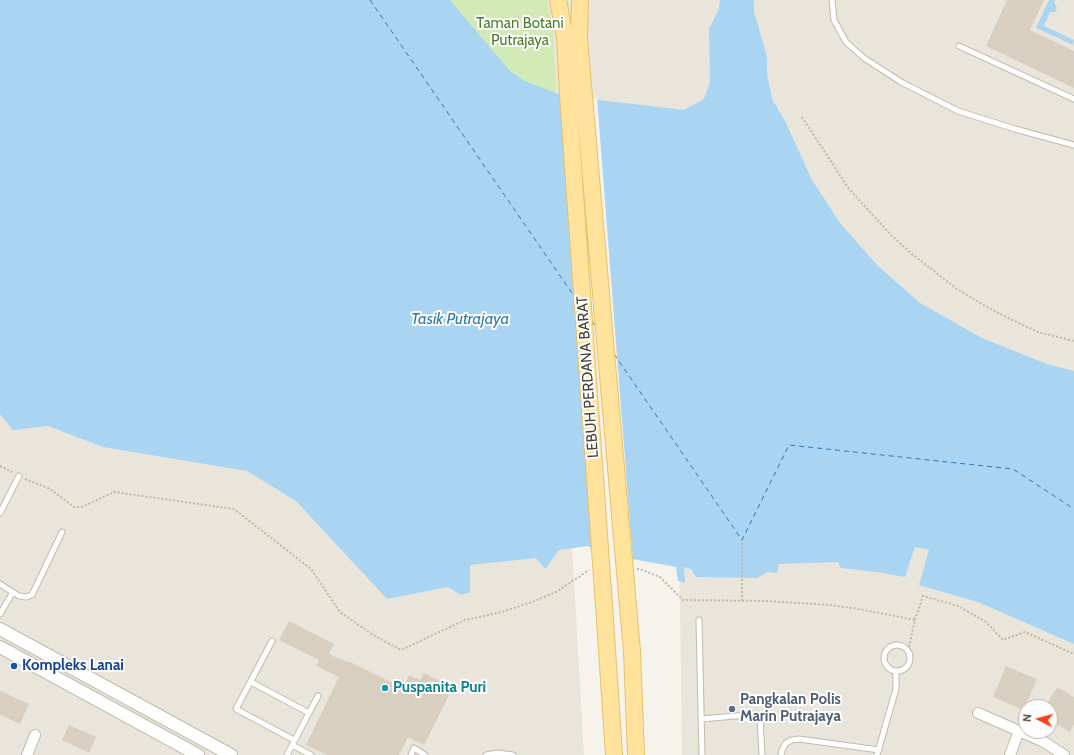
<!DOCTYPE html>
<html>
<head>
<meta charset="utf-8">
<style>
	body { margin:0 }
	#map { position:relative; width:1074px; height:755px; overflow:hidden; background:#f6f3ec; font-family:Cabin,sans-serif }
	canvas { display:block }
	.north { position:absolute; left:1018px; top:699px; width:40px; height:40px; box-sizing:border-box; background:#fff; border:1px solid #b7b4b0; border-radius:50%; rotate:276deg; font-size:11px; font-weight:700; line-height:16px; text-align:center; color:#4b4439 }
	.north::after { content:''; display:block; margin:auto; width:14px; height:18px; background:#fc3f1d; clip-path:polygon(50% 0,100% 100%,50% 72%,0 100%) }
</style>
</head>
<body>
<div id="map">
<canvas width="1074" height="755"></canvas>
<div class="north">N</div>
</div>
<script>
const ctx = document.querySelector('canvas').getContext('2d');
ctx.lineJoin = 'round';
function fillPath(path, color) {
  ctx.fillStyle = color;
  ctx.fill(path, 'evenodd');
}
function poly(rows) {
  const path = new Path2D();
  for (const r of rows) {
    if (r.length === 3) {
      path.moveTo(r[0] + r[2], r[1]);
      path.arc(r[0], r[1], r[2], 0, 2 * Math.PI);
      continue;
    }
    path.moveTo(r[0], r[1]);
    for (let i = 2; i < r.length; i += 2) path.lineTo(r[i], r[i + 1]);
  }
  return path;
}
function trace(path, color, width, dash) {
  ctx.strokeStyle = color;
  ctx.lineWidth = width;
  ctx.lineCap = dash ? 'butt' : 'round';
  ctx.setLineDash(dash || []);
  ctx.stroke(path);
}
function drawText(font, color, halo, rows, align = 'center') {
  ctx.font = font + ' Cabin,sans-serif';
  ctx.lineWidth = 4;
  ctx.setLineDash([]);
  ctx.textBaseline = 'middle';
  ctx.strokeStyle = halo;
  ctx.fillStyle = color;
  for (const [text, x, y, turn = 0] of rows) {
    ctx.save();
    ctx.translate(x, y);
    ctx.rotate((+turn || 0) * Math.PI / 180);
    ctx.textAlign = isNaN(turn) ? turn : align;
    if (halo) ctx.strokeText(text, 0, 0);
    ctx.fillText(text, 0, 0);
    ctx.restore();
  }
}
fillPath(poly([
	[294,0,1074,0,1074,453],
	[0,279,570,511,584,755,0,755],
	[937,513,1074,570,1074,755,682,755,679,536],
	[1026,707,1050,707,1050,731,1026,731]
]), '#eae5da');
fillPath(poly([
	[450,0,547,0,553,30,556,93,525,81,510,71]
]), '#d2eab5');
fillPath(poly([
	[0,0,450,0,510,71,525,81,574,100,599,100,684,110,704,99,710,83,709,29,719,9,720,0,754,0,754,11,767,57,767,74,772,99,785,121,812,180,840,223,877,265,920,303,982,338,1047,364,1074,371,1074,644,978,602,919,585,929,550,915,547,905,577,877,572,841,568,838,562,779,564,777,573,768,572,757,578,696,577,691,569,684,567,685,582,678,581,676,567,632,559,612,560,588,546,559,550,545,569,536,558,470,565,470,592,461,595,448,587,387,599,296,501,247,471,103,447,48,426,13,430,0,414],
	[1049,0,1056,0,1054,2,1057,8,1055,12,1050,12,1044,26,1074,40,1073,45,1036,28]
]), '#a9d4f2');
fillPath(poly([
	[574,98,597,98,633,562,611,562,595,553]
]), '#f6f3ec');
trace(poly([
	[370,0,574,296],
	[592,321,596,327],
	[614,354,742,540,789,445,1013,469,1074,509]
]), '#2e7ab2', 1, [5, 4]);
fillPath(poly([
	[1007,0,1044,0,1030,30,1074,51,1074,88,986,46],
	[289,621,334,644,329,654,347,662,348,661,403,688,409,675,420,680,424,673,440,681,436,688,449,695,424,745,408,737,399,755,327,755,306,745,339,677,316,666,319,660,279,640],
	[1006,666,1037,679,1024,710,993,697],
	[1057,687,1074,697,1074,724,1070,732,1050,721,1050,707,1045,707],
	[0,691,29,704,20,724,0,715],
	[69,725,96,737,89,753,62,740]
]), '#d8cfc1');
const service = poly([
	[832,0,834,20,846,42,864,58,901,82,958,111,1015,129,1074,145],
	[959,46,1074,99],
	[0,513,19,476],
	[0,584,19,596,26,597,32,595,62,532],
	[0,614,13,592],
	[699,620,702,755],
	[272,641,236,709,294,740],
	[897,658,13],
	[251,682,309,713,287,755],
	[309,713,318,696],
	[701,719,758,714,760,717,762,755],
	[292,745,311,755],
	[411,755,414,748,425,755],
	[486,755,497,753,513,755],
	[781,755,782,750,786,743,792,740,799,739,879,750],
	[877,755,896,689,896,671]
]);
const minor = poly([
	[978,713,1044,742,1064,755],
	[27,755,35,735],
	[1010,755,1019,731]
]);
const tertiary = poly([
	[0,629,231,755],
	[0,647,198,755]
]);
const primary = poly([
	[558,0,565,37],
	[579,39,580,0],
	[629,618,632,651,636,755],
	[605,620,614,755]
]);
trace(service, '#c2bbae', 7);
trace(minor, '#c2bbae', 12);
trace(tertiary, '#c2bbae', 14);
trace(primary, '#e6c16a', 18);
trace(poly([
	[802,117,849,189,890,234,912,254,957,289,980,303,1002,315,1038,332,1074,341],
	[0,466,12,472],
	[25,479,50,489,74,507,82,507,114,492,234,509,311,569,340,612,373,635,401,650,465,620,502,612,532,602,556,592,589,570],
	[637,569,640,569,660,577,683,600,767,601,831,605,859,609,915,620],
	[742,601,742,540],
	[908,651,915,620,923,596,958,606,986,622,1003,640,1025,632,1074,654]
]), '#c4b79f', 2, [2, 2]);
trace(service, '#fff', 5);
trace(minor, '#fff', 10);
trace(tertiary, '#fff', 12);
trace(primary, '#ffe39c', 16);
const primaryBridge = poly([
	[565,37,568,94,605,620],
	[579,39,629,618]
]);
trace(primaryBridge, '#e6c16a', 18, []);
trace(primaryBridge, '#ffe39c', 16);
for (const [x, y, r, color] of [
	[14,666,4,"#1a4fb4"],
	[385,688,4,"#0f9aa8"],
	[732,709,4,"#5c6f8a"]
]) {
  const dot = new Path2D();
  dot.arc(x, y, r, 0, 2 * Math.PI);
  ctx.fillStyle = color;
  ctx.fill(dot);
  trace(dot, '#fff', 1.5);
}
drawText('15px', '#4a7f2a', '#fff', [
	["Taman Botani",520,24],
	["Putrajaya",520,41]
]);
drawText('15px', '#4b4439', '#fff', [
	["LEBUH PERDANA BARAT",588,377,-94]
]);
drawText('bold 15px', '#164399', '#fff', [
	["Kompleks Lanai",22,666]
], 'left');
drawText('bold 15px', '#0d838f', '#fff', [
	["Puspanita Puri",393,688]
], 'left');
drawText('bold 15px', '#4e5e75', '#fff', [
	["Pangkalan Polis",740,700],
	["Marin Putrajaya",740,717]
], 'left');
drawText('italic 16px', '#2e7ab2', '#fff', [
	["Tasik Putrajaya",460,319]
]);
</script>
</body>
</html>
